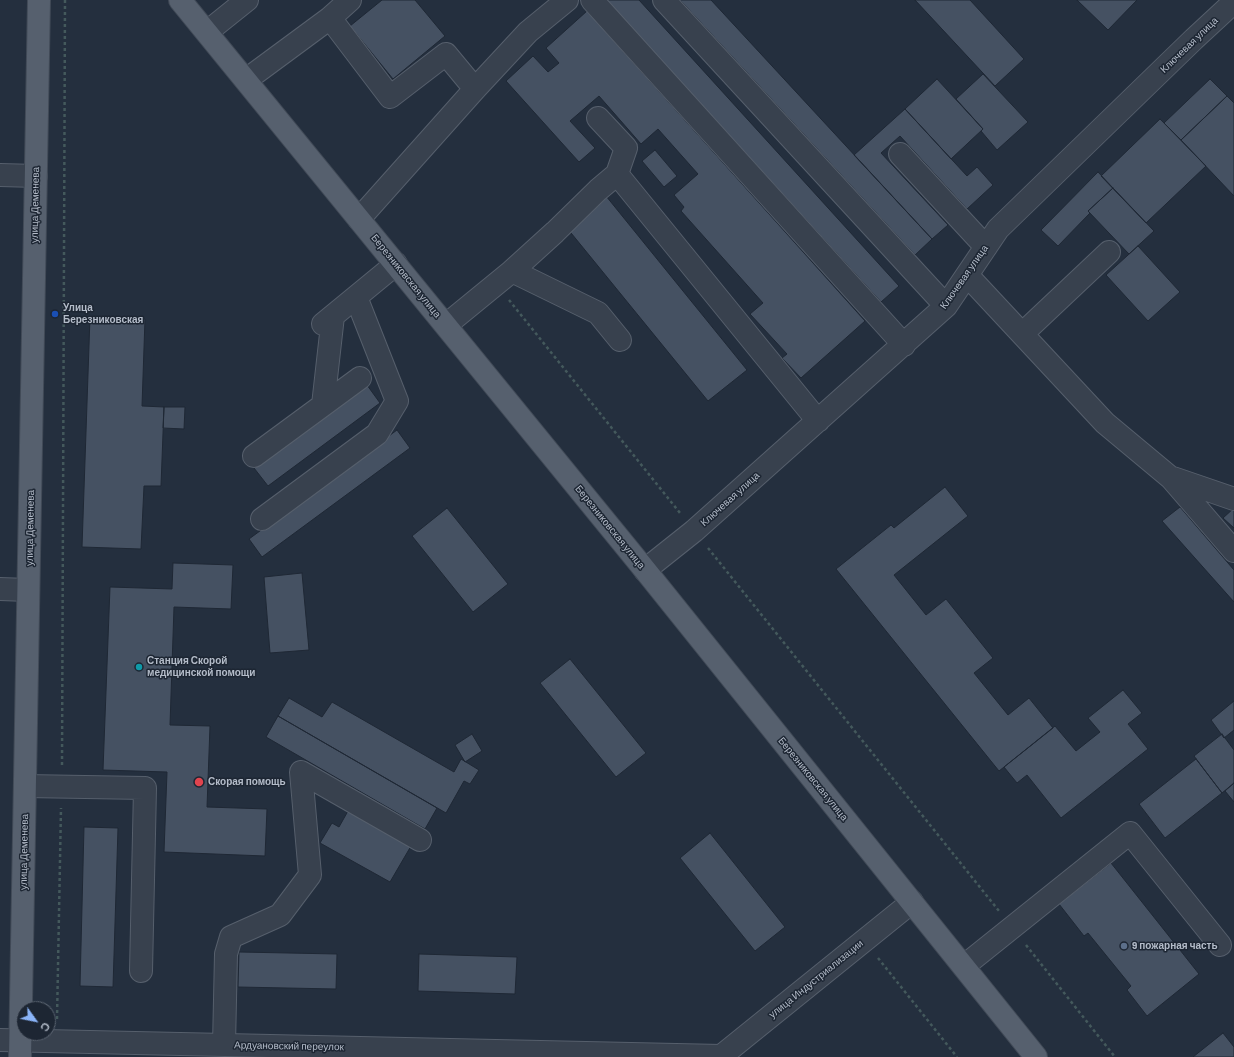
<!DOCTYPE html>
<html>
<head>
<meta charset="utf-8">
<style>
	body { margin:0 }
	#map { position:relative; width:1234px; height:1057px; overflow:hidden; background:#242f3e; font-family:Barlow,sans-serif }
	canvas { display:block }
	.north { position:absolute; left:16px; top:1001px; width:40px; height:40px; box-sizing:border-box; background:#1d2633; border:1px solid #59626f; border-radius:50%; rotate:123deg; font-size:11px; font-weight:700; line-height:16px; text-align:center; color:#b4bcc9 }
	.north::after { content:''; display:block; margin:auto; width:14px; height:18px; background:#8ab4f8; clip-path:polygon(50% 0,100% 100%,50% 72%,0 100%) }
</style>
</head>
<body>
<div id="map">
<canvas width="1234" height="1057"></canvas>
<div class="north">С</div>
</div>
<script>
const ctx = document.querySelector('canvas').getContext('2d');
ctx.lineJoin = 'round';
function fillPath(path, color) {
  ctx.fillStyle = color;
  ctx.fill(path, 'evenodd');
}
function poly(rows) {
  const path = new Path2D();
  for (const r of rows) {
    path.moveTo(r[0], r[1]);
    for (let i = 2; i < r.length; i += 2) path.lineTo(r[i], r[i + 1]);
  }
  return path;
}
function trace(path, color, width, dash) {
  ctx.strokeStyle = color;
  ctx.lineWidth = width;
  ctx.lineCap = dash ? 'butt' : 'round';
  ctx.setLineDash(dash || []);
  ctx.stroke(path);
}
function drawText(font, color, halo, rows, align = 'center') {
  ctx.font = font + ' Barlow,sans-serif';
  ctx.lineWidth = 3;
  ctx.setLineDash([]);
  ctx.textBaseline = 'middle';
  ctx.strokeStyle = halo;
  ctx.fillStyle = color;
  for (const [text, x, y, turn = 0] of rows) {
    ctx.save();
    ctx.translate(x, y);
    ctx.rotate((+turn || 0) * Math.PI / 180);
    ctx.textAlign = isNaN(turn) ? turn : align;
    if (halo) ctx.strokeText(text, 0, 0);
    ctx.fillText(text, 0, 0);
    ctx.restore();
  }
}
const building = poly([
	[382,0,415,0,445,36,393,79,350,26,382,0],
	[606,0,639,0,899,286,881,302,606,0],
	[680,0,711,0,932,239,915,255,680,0],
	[915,0,970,0,1024,59,995,86,915,0],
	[1077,0,1137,0,1108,30,1077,0],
	[587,11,865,321,801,378,782,358,787,354,750,314,763,303,681,211,684,207,674,195,698,174,658,129,641,144,599,96,570,121,595,148,579,162,506,81,533,56,548,72,559,63,546,48,587,11],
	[983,74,1028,122,997,150,981,131,983,129,956,99,983,74],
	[937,79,983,129,951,159,905,109,937,79],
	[1210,79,1227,96,1181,140,1164,123,1210,79],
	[1227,96,1234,103,1234,196,1181,140,1227,96],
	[905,109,967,176,977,167,993,185,967,209,900,136,881,153,948,225,932,239,854,155,905,109],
	[1160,119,1206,166,1146,223,1101,176,1160,119],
	[655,150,677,176,664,187,642,161,655,150],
	[1098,172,1113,188,1088,211,1090,213,1058,246,1041,230,1098,172],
	[1113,188,1154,231,1129,254,1088,211,1113,188],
	[606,196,747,370,708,401,567,228,606,196],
	[1138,246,1180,292,1148,321,1106,275,1138,246],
	[90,317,145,319,142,406,164,407,161,486,144,486,141,549,82,547,90,317],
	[367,385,380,403,268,486,254,468,367,385],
	[164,407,185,407,184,429,163,428,164,407],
	[397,430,410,448,262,557,249,539,397,430],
	[945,487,968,516,894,575,926,615,946,599,993,658,974,673,1008,715,1029,698,1053,728,999,771,836,569,891,525,894,528,945,487],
	[1180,507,1234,570,1234,602,1162,521,1180,507],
	[447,508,508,584,473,612,412,536,447,508],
	[1234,508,1234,528,1223,518,1234,508],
	[173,563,233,565,231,609,174,607,170,725,210,726,207,807,267,809,265,856,164,852,167,772,103,770,110,587,172,589,173,563],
	[302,573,309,650,270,653,264,577,302,573],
	[570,659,646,753,616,777,540,683,570,659],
	[1123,690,1142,713,1128,724,1148,749,1061,818,1027,775,1017,783,1004,767,1055,726,1076,751,1100,732,1088,718,1123,690],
	[289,698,322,717,332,702,454,772,461,759,479,770,470,784,464,781,446,813,278,716,289,698],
	[1234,701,1234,730,1224,738,1211,720,1234,701],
	[278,716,437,808,425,829,266,737,278,716],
	[472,734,482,751,465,762,455,745,472,734],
	[1222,734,1234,750,1234,783,1222,793,1194,756,1222,734],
	[1196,759,1222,793,1165,838,1139,804,1196,759],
	[1234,783,1234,802,1225,791,1234,783],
	[348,811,411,846,390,882,320,843,332,823,339,827,348,811],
	[84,827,118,828,113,987,80,986,84,827],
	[710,833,785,927,755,951,680,858,710,833],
	[1111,863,1199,974,1147,1016,1127,990,1131,986,1088,933,1084,936,1059,904,1111,863],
	[239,952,337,954,336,989,238,987,239,952],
	[419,954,517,957,515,994,418,991,419,954],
	[1223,1033,1234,1047,1234,1057,1193,1057,1223,1033]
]);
fillPath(building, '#455162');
trace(building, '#1f2835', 1);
const minor = poly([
	[592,0,904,345],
	[664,0,946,306],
	[330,18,390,97,446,54,475,89],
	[207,32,247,0],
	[246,80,330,18,350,0],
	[900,154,986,247],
	[617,174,818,421],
	[0,175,36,176],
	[359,219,475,89,528,32,567,0],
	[512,271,555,232,598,190,617,174,626,148,598,118],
	[967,275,1105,423,1171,478,1234,551],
	[323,324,396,264],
	[446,325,512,271,598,313,620,340],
	[1022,334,1109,252],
	[323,405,333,316],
	[254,456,360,378],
	[1173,478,1234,499],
	[262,519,377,434,397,401,356,297],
	[645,570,694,531,946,306,998,229,1194,39,1234,2],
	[0,589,28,590],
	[25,786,145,788,141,971],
	[964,966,1130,833,1220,945],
	[0,1040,721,1056],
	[224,1045,226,954,231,937,280,915,310,875,301,772,420,840],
	[720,1057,912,902]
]);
const major = poly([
	[180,0,645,570,1036,1057],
	[20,1057,39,0]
]);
trace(minor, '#565f6c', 24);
trace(major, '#414a57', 24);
trace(poly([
	[509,300,680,513],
	[708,548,999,911],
	[62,765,65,0],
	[1026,945,1115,1057],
	[878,958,957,1057],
	[57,1019,61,808]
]), '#44595c', 2.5, [3, 3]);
trace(minor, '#38414e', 22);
trace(major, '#56606e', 22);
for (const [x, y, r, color] of [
	[55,314,4,"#1a4fb4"],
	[139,667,4,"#0f9aa8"],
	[199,782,5,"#e0444e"],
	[1124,946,4,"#5c6f8a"]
]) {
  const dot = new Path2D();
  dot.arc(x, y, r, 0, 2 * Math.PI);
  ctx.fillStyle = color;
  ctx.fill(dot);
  trace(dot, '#1d2633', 1.5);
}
drawText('10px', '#b4bcc9', '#1d2633', [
	["Ключевая улица",1189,45,-44],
	["улица Деменева",35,205,-89],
	["Березниковская улица",406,276,51],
	["Ключевая улица",964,277,-55],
	["Ключевая улица",730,499,-42],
	["Березниковская улица",610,527,51],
	["улица Деменева",30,528,-89],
	["Березниковская улица",813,779,51],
	["улица Деменева",24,852,-89],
	["улица Индустриализации",816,979,-39],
	["Ардуановский переулок",289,1046,1]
]);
drawText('bold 10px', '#b4bcc9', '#1d2633', [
	["Улица",63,308],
	["Березниковская",63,320],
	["Станция Скорой",147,661],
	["медицинской помощи",147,673],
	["Скорая помощь",208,782],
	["9 пожарная часть",1132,946]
], 'left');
</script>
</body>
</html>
